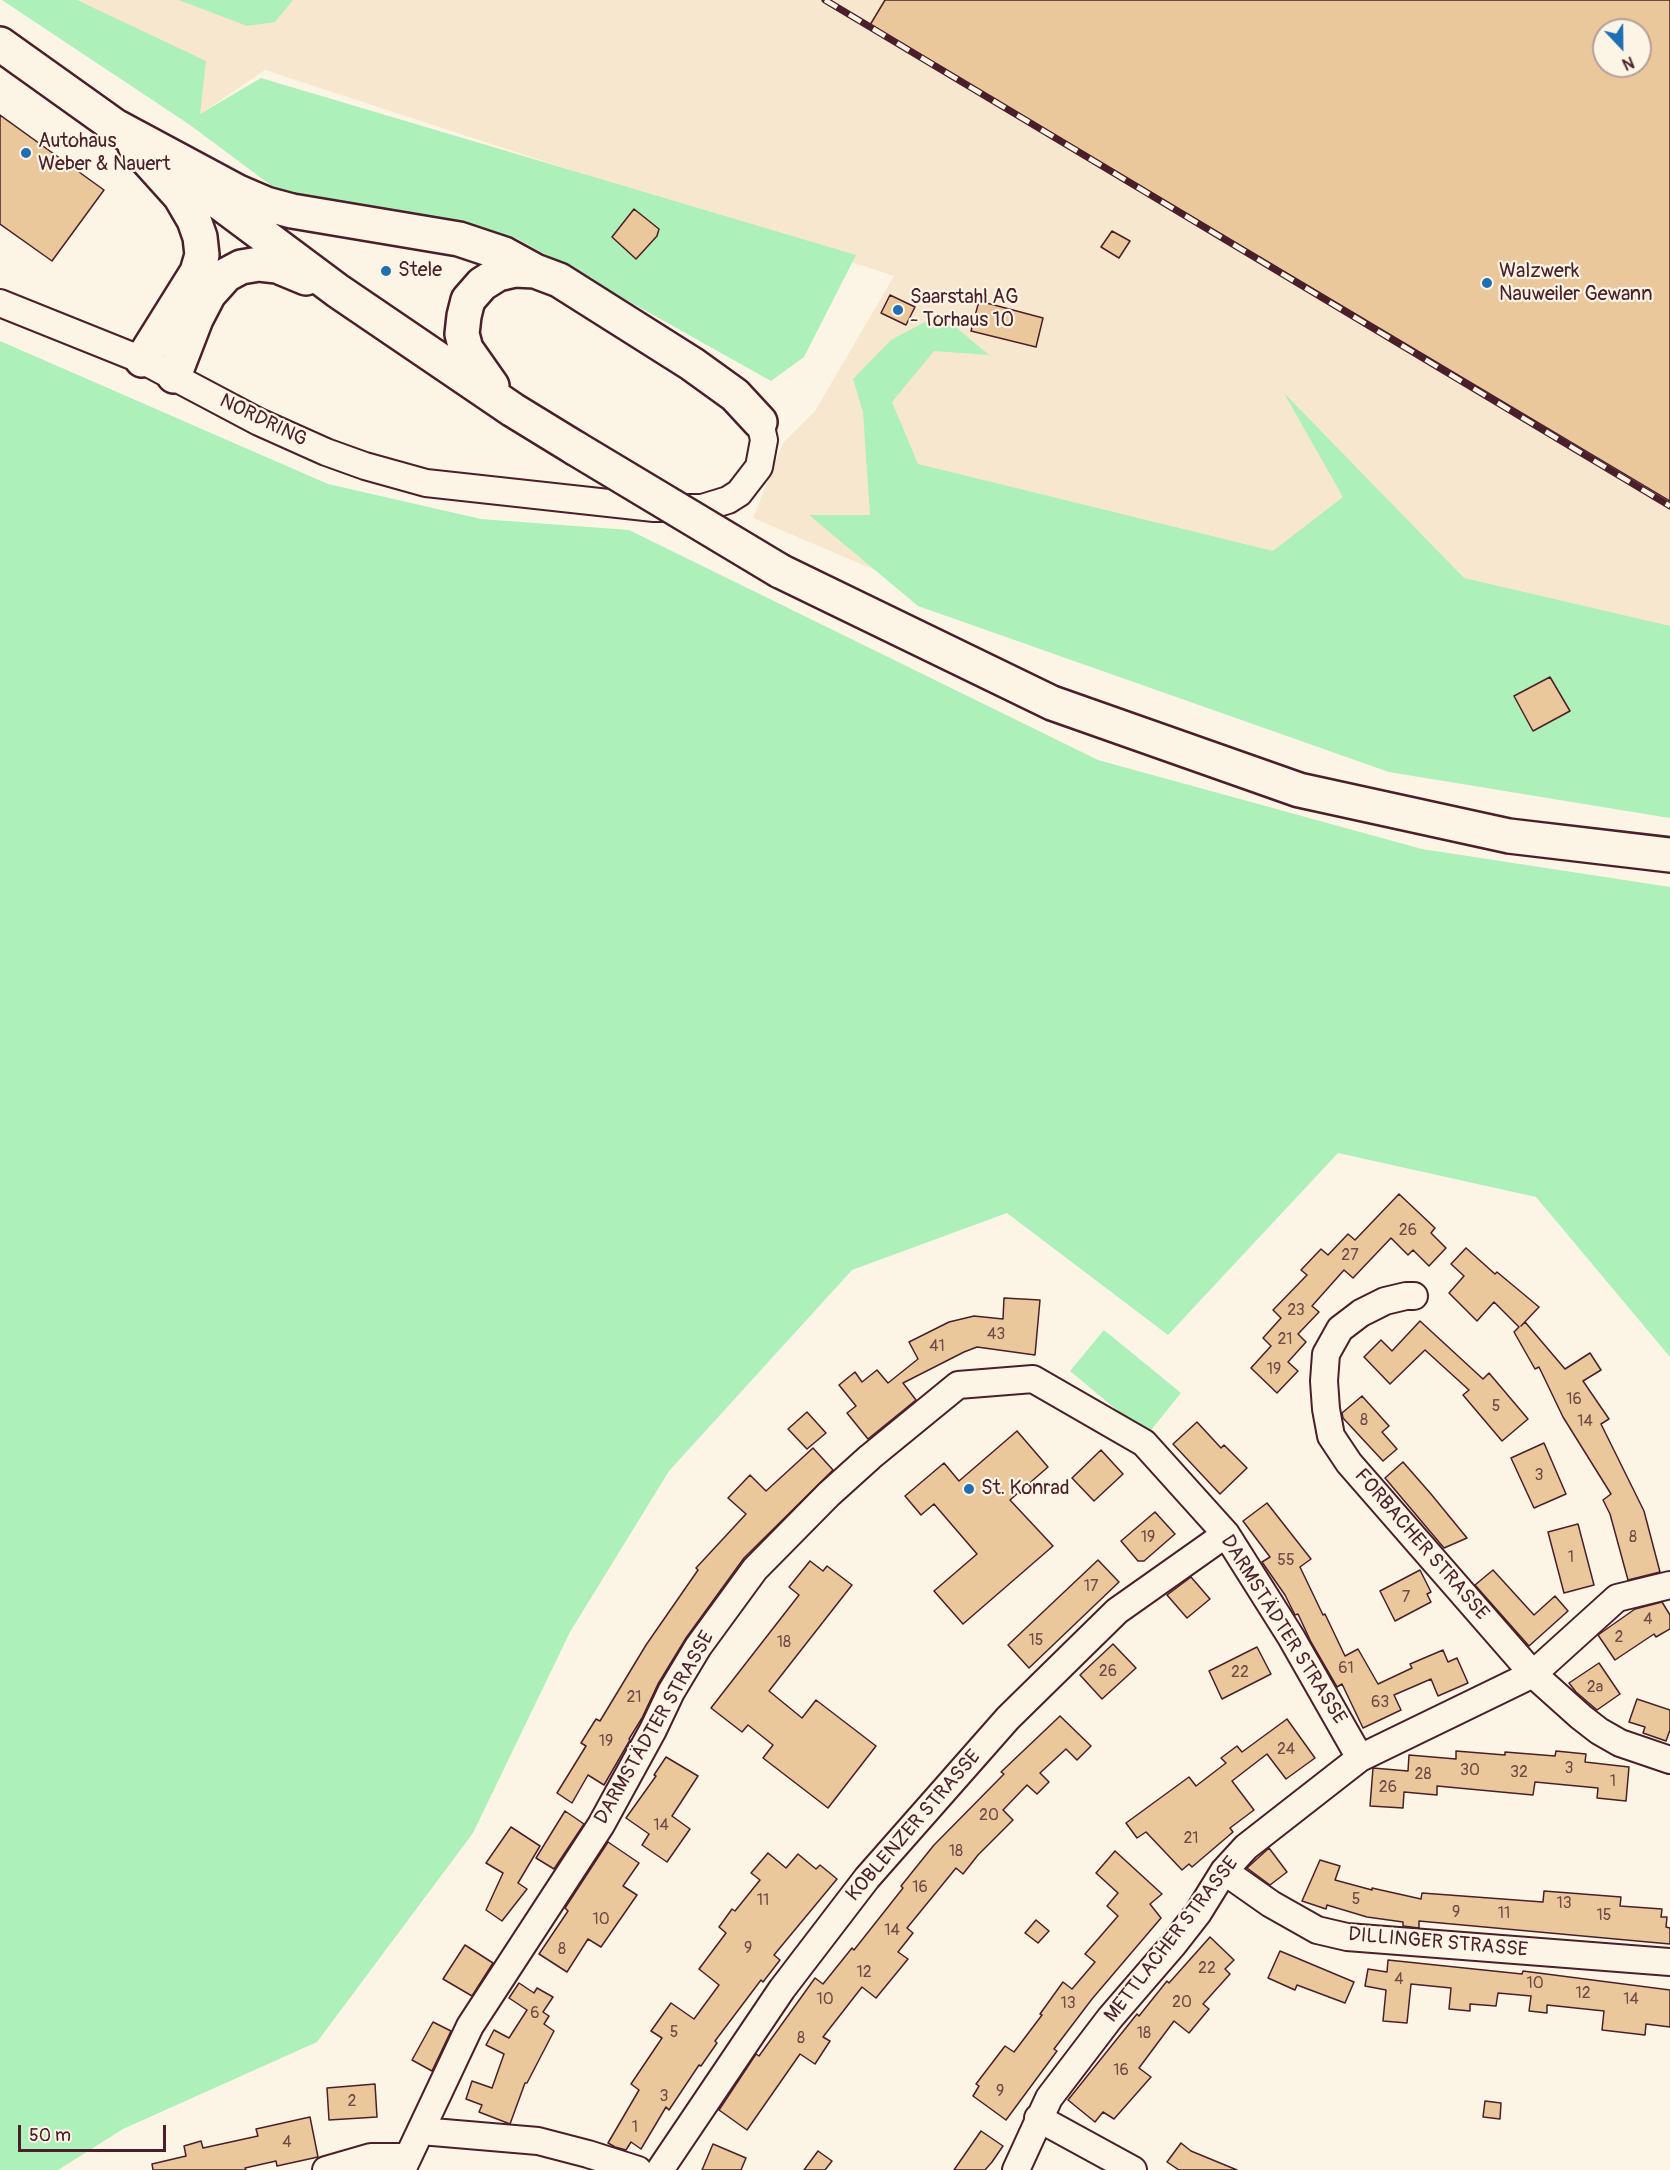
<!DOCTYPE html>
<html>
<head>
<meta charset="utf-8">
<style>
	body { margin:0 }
	#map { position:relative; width:1670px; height:2170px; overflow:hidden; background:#fcf5e5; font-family:Pangolin,sans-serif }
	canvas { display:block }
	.north { position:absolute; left:1592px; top:18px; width:60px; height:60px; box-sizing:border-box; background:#fcf5e5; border:2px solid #b59f9b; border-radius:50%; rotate:158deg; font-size:16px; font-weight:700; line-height:24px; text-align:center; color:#4a1f2b }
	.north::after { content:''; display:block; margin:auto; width:21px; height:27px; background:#1f6fb2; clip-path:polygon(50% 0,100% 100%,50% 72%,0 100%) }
	.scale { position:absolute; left:18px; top:2125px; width:148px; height:27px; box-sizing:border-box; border:3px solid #4a1f2b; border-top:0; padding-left:8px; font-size:18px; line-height:21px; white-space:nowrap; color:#4a1f2b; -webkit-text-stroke:4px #fcf5e5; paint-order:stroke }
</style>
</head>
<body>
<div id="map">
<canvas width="1670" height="2170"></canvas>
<div class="north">N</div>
<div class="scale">50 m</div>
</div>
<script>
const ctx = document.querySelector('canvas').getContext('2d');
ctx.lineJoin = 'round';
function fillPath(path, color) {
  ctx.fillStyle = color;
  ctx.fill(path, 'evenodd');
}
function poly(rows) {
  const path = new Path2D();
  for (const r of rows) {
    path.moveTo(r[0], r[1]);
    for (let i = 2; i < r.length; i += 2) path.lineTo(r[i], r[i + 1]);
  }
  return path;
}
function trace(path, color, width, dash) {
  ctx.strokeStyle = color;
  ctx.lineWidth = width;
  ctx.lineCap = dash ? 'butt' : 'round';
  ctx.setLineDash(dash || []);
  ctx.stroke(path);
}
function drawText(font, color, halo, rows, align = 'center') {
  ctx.font = font + ' Pangolin,sans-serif';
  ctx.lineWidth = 4.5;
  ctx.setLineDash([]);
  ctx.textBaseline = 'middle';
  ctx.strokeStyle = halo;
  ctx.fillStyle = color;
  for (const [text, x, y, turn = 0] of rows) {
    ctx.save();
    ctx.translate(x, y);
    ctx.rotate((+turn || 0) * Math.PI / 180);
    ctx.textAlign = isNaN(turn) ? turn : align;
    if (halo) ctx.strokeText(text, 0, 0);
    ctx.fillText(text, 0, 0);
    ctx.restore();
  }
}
fillPath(poly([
	[41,0,1670,0,1670,818,1389,772,1144,685,753,518,783,443,815,411,894,276,265,70,200,114],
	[1604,30,1640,30,1640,66,1604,66]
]), '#f7e7cf');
fillPath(poly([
	[2,0,77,0,206,61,200,114,261,78,856,255,804,357,771,381,516,238,276,189,190,125],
	[179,0,293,0,275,22,247,26],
	[940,314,989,355,934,351,892,402,918,464,1273,551,1343,497,1284,393,1464,578,1670,626,1670,818,1389,772,918,606,809,515,870,515,863,412,853,379,891,340],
	[0,341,328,484,481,519,629,530,1098,760,1422,849,1670,887,1670,1357,1536,1197,1338,1153,1168,1335,1007,1213,852,1270,669,1471,570,1632,473,1833,317,2042,123,2129,58,2170,0,2170],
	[1104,1330,1181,1393,1147,1435,1070,1371]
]), '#adf0ba');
const building = poly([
	[885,0,1670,0,1670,501,870,25,885,0],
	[1604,30,1640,30,1640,66,1604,66,1604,30],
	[0,115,104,190,52,261,0,224,0,115],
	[634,209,659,229,657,236,636,259,612,237,634,209],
	[1112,231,1130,241,1119,258,1101,247,1112,231],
	[890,295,915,307,906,325,881,313,890,295],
	[979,301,1043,318,1036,347,971,331,979,301],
	[1550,677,1570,711,1533,731,1514,696,1550,677],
	[1399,1194,1435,1228,1431,1233,1446,1248,1429,1266,1413,1250,1408,1255,1391,1238,1353,1278,1344,1270,1312,1306,1319,1312,1298,1334,1306,1342,1288,1362,1298,1371,1277,1393,1251,1368,1271,1346,1263,1338,1281,1318,1273,1310,1307,1275,1301,1270,1321,1249,1328,1255,1348,1234,1355,1240,1399,1194],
	[1466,1248,1495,1274,1497,1272,1539,1307,1521,1326,1525,1322,1565,1369,1590,1353,1601,1370,1583,1381,1609,1419,1601,1424,1644,1511,1660,1572,1628,1580,1610,1514,1603,1500,1611,1494,1563,1417,1539,1367,1535,1369,1514,1332,1519,1327,1494,1302,1477,1321,1449,1293,1464,1276,1451,1264,1466,1248],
	[1004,1298,1040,1300,1035,1355,977,1347,964,1352,903,1383,916,1400,868,1439,847,1413,856,1406,839,1385,855,1372,862,1382,877,1370,888,1383,918,1359,909,1342,949,1322,974,1316,1003,1319,1004,1298],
	[1420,1321,1483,1379,1489,1373,1528,1419,1502,1441,1463,1395,1469,1390,1425,1350,1390,1384,1364,1357,1381,1340,1392,1351,1420,1321],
	[1362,1396,1389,1426,1382,1432,1397,1449,1383,1461,1343,1418,1342,1413,1362,1396],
	[807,1412,826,1433,807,1449,788,1429,807,1412],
	[1197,1422,1221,1448,1224,1445,1247,1468,1220,1494,1173,1444,1197,1422],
	[1017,1431,1048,1467,1010,1500,1053,1546,963,1624,934,1591,977,1554,934,1504,921,1515,905,1496,944,1463,959,1481,1017,1431],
	[1544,1443,1566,1494,1534,1508,1511,1458,1544,1443],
	[813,1448,833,1470,744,1558,686,1638,658,1684,642,1718,629,1739,630,1740,604,1785,588,1775,572,1803,557,1793,586,1746,581,1743,596,1719,600,1721,646,1645,698,1570,696,1568,746,1514,728,1498,750,1475,766,1491,813,1448],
	[1101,1450,1123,1474,1094,1501,1072,1478,1101,1450],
	[1403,1462,1431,1494,1467,1538,1444,1548,1385,1478,1403,1462],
	[1267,1503,1311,1559,1300,1567,1323,1615,1325,1614,1345,1656,1358,1649,1378,1684,1412,1668,1410,1664,1443,1650,1448,1662,1457,1658,1468,1683,1438,1696,1431,1679,1394,1695,1401,1710,1363,1728,1342,1684,1337,1687,1311,1642,1298,1614,1295,1615,1285,1595,1262,1562,1270,1557,1243,1521,1267,1503],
	[1155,1512,1175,1534,1144,1561,1138,1561,1121,1541,1155,1512],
	[1578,1524,1594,1585,1564,1593,1548,1532,1578,1524],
	[1098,1560,1119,1582,1029,1668,1008,1645,1098,1560],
	[810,1561,823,1571,827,1566,852,1585,769,1691,802,1718,816,1700,876,1746,828,1808,763,1758,773,1745,748,1725,742,1732,711,1708,799,1595,789,1587,810,1561],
	[1420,1570,1431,1592,1427,1594,1431,1602,1395,1621,1380,1591,1420,1570],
	[1493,1570,1534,1615,1555,1596,1568,1611,1529,1646,1475,1585,1493,1570],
	[1191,1577,1210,1599,1187,1618,1167,1595,1191,1577],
	[1662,1602,1670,1615,1670,1629,1656,1637,1654,1634,1615,1660,1598,1635,1635,1609,1662,1602],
	[1113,1644,1136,1668,1102,1699,1080,1675,1113,1644],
	[1257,1647,1271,1674,1222,1699,1209,1671,1257,1647],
	[1599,1663,1620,1694,1597,1710,1576,1692,1569,1683,1599,1663],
	[1637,1699,1670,1710,1670,1730,1666,1741,1643,1733,1645,1727,1629,1722,1637,1699],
	[1060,1716,1091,1746,1077,1760,1066,1749,1040,1773,1049,1782,1037,1794,1027,1785,1003,1810,1013,1820,978,1855,963,1874,956,1868,907,1928,913,1933,898,1952,908,1959,876,1998,862,1987,823,2037,830,2041,815,2064,800,2054,747,2130,719,2110,756,2054,759,2056,815,1978,823,1984,852,1948,854,1950,903,1888,901,1886,934,1845,1004,1774,1001,1772,1060,1716],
	[1287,1719,1315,1758,1286,1779,1267,1754,1232,1781,1254,1810,1230,1828,1233,1832,1192,1867,1189,1864,1182,1870,1146,1832,1137,1838,1126,1823,1189,1777,1196,1786,1226,1763,1221,1758,1237,1746,1242,1752,1287,1719],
	[1456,1751,1505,1755,1505,1752,1555,1756,1556,1751,1586,1754,1585,1762,1629,1767,1626,1801,1597,1798,1598,1788,1535,1782,1533,1795,1437,1786,1437,1795,1404,1792,1403,1808,1370,1806,1373,1768,1408,1771,1409,1755,1456,1759,1456,1751],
	[666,1757,698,1776,672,1816,690,1829,667,1862,642,1845,649,1834,626,1818,656,1776,654,1775,666,1757],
	[565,1811,584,1824,554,1869,536,1858,565,1811],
	[511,1827,540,1846,518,1883,527,1889,502,1921,486,1910,503,1873,486,1863,511,1827],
	[608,1842,639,1863,623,1886,637,1895,601,1947,588,1939,567,1972,539,1954,568,1911,565,1908,608,1842],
	[1269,1848,1287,1872,1270,1885,1247,1868,1269,1848],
	[1115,1851,1162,1894,1150,1904,1161,1918,1092,1999,1054,2049,1057,2051,1006,2120,973,2096,979,2086,976,2084,1005,2046,1014,2052,1042,2015,1040,2014,1063,1982,1072,1989,1095,1962,1085,1954,1118,1916,1107,1906,1118,1893,1096,1873,1115,1851],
	[768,1853,786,1868,798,1854,816,1869,820,1865,837,1879,774,1955,780,1960,763,1982,761,1980,715,2041,717,2043,701,2066,699,2065,669,2110,666,2107,641,2149,631,2142,626,2150,615,2147,608,2143,639,2090,631,2084,662,2038,651,2031,671,2003,694,2019,719,1985,699,1969,726,1933,719,1927,732,1909,735,1911,760,1880,751,1873,768,1853],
	[1320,1860,1340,1866,1335,1880,1372,1890,1372,1888,1421,1899,1422,1893,1543,1902,1544,1891,1621,1897,1620,1906,1662,1909,1661,1917,1667,1917,1666,1927,1670,1928,1670,1944,1419,1921,1419,1928,1403,1926,1403,1922,1367,1917,1327,1905,1326,1909,1302,1901,1320,1860],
	[1036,1920,1049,1931,1038,1943,1025,1933,1036,1920],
	[1210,1937,1234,1960,1225,1969,1230,1974,1203,2004,1209,2009,1189,2033,1174,2021,1139,2068,1151,2077,1114,2119,1103,2112,1095,2122,1068,2100,1137,2014,1139,2016,1167,1981,1169,1983,1210,1937],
	[465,1945,493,1963,472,1996,443,1979,465,1945],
	[1280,1951,1354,1982,1345,2003,1297,1985,1295,1990,1268,1978,1280,1951],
	[1388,1960,1522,1974,1523,1971,1670,1990,1670,2027,1646,2024,1645,2035,1602,2030,1604,2011,1547,2005,1547,2013,1529,2011,1531,1996,1498,1993,1496,2006,1470,2004,1470,2011,1449,2009,1451,1988,1411,1984,1407,2023,1383,2021,1386,1990,1365,1986,1368,1969,1387,1972,1388,1960],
	[519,1983,534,1993,537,1988,553,1997,543,2012,549,2016,544,2024,554,2031,527,2083,525,2083,510,2124,479,2112,482,2105,466,2099,472,2081,492,2088,504,2054,486,2045,494,2030,509,2038,527,2010,509,1998,519,1983],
	[433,2022,451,2031,432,2071,412,2060,433,2022],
	[375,2084,377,2117,329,2120,327,2088,375,2084],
	[1485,2101,1501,2103,1500,2119,1483,2117,1485,2101],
	[310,2117,318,2157,277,2166,276,2161,245,2168,246,2170,153,2170,152,2164,186,2156,184,2146,201,2141,203,2148,258,2136,256,2129,310,2117],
	[981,2131,1003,2146,992,2162,985,2170,954,2170,981,2131],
	[1181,2143,1191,2151,1237,2170,1179,2170,1167,2162,1181,2143],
	[713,2144,746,2158,741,2170,702,2170,713,2144],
	[818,2151,832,2161,825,2170,804,2170,818,2151]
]);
fillPath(building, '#ebc79c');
trace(building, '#4a1f2b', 1.5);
const minor = poly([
	[0,303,142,360,259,422,326,452,365,466,426,483,654,508,702,508,728,500,739,493,759,467,764,440,760,422],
	[1414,1296,1406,1296,1385,1301,1361,1313,1340,1329,1326,1354,1324,1381,1326,1409,1331,1436,1349,1463,1533,1674,1581,1717,1599,1731,1620,1743,1670,1760],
	[1224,1871,1271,1904,1317,1930,1347,1937,1670,1962],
	[1038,2118,1133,2170],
	[421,2131,538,2141,588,2154,638,2170],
	[326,2170,371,2157,407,2157],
	[402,2170,470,2026,601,1825,653,1730,671,1692,698,1647,755,1569,829,1494,870,1457,958,1385,1033,1379,1144,1443,1226,1534,1291,1637,1360,1758],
	[660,2170,782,1989,867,1878,1008,1718,1117,1611,1226,1534],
	[1016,2170,1049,2098,1110,2018,1173,1945,1198,1913,1224,1871,1246,1847,1360,1758,1533,1674,1617,1598,1670,1585]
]);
const major = poly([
	[0,44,136,141],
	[117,127,238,192,266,204,292,211,459,239,504,254,535,271,559,280,692,364,735,395,760,422],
	[135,146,180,196,194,220,200,237,202,255,197,272,142,360],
	[204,191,338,291,513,410,575,448],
	[174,376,196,319,209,294,226,275,241,267,259,264,277,266,306,278],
	[492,386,466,349,462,334,464,316,468,300,482,284,498,274,515,270,535,271],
	[780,571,1052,703,1299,790,1509,836,1670,855]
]);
trace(minor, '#4a1f2b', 30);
trace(major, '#4a1f2b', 38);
trace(minor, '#fcf5e5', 26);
trace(major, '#fcf5e5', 33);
const rail = poly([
	[825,0,1670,506]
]);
trace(rail, '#4a1f2b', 7);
trace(rail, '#fcf5e5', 4.5, [14]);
const majorBridge = poly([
	[575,448,780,571]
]);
trace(majorBridge, '#4a1f2b', 38, []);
trace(majorBridge, '#fcf5e5', 33);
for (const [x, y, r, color] of [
	[26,153,6,"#1f6fb2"],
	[386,271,6,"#1f6fb2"],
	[1487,283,6,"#1f6fb2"],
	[898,310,6,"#1f6fb2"],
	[969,1489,6,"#1f6fb2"]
]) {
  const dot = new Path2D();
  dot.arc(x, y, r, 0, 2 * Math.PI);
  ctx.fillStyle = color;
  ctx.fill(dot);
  trace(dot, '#fcf5e5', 2);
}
drawText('16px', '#724947', null, [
	["26",1408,1231],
	["27",1350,1256],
	["23",1296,1311],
	["43",996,1335],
	["21",1285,1340],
	["41",937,1347],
	["19",1274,1370],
	["16",1574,1400],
	["5",1496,1407],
	["8",1364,1421],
	["14",1585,1422],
	["3",1539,1476],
	["19",1148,1538],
	["8",1633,1538],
	["1",1571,1558],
	["55",1286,1561],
	["17",1091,1587],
	["7",1406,1598],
	["4",1648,1620],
	["2",1619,1638],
	["15",1036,1641],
	["18",784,1643],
	["61",1346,1669],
	["26",1108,1672],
	["22",1240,1673],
	["2a",1595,1688],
	["21",634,1698],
	["63",1380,1703],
	["19",606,1742],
	["24",1286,1750],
	["3",1569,1769],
	["30",1470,1771],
	["32",1519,1773],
	["28",1423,1775],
	["1",1613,1782],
	["26",1388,1788],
	["20",989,1816],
	["14",661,1826],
	["21",1191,1839],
	["18",956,1852],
	["16",920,1888],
	["5",1356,1900],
	["11",763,1901],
	["13",1564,1904],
	["9",1456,1913],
	["11",1504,1914],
	["15",1604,1916],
	["10",601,1920],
	["14",892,1931],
	["9",748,1949],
	["8",562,1950],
	["22",1207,1969],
	["12",864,1973],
	["4",1399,1980],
	["10",1535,1984],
	["12",1583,1994],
	["10",825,2000],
	["14",1631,2000],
	["20",1182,2003],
	["13",1068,2004],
	["6",535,2014],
	["5",674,2033],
	["18",1144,2034],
	["8",801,2039],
	["16",1121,2071],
	["9",1000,2092],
	["3",664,2097],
	["2",352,2102],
	["1",635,2128],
	["4",287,2143]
]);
drawText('20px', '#4a1f2b', '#fcf5e5', [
	["Autohaus",38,142],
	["Weber & Nauert",38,165],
	["Stele",398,271],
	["Walzwerk",1499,272],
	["Nauweiler Gewann",1499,295],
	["Saarstahl AG",910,298],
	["- Torhaus 10",910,321],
	["St. Konrad",981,1489]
], 'left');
drawText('20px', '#4a1f2b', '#fcf5e5', [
	["NORDRING",263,421,26],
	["FORBACHER STRASSE",1421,1545,49],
	["DARMSTÄDTER STRASSE",1283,1630,58],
	["DARMSTÄDTER STRASSE",655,1728,-60],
	["KOBLENZER STRASSE",914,1826,-49],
	["METTLACHER STRASSE",1172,1940,-52],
	["DILLINGER STRASSE",1438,1943,5]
]);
</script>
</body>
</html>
